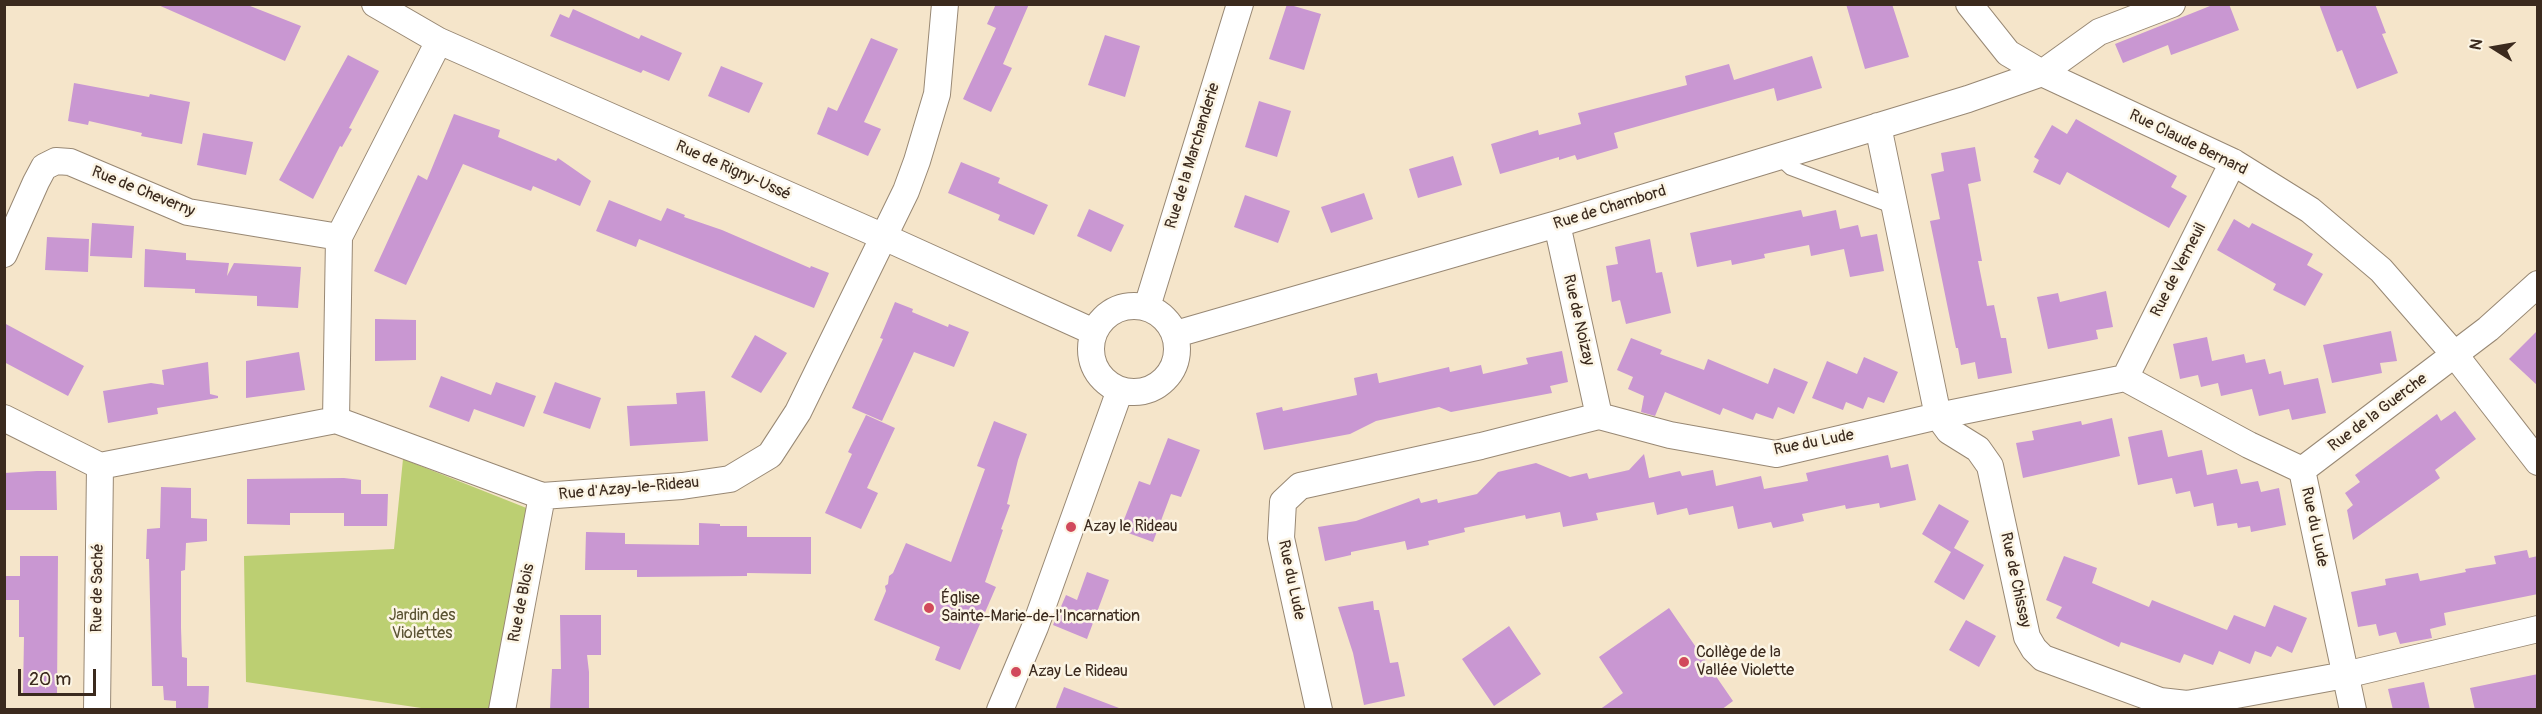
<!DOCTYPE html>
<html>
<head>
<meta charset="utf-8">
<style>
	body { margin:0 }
	#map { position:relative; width:2542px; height:714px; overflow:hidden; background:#f5e5ca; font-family:Pangolin,sans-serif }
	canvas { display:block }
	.frame { position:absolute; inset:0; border:6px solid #3b2a1e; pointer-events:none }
	.north { position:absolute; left:2464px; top:18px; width:60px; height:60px; -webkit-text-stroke:4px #fcf5e5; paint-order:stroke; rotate:281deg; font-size:16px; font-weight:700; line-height:24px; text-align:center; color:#3b2a1e }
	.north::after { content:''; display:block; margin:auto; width:21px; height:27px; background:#3b2a1e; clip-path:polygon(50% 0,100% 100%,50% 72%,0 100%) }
	.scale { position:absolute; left:18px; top:669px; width:78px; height:27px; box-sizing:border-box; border:3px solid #3b2a1e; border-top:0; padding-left:8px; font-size:18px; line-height:21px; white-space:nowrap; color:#3b2a1e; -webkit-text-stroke:4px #fcf5e5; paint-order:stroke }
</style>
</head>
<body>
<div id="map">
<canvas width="2542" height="714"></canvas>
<div class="frame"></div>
<div class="north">N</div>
<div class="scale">20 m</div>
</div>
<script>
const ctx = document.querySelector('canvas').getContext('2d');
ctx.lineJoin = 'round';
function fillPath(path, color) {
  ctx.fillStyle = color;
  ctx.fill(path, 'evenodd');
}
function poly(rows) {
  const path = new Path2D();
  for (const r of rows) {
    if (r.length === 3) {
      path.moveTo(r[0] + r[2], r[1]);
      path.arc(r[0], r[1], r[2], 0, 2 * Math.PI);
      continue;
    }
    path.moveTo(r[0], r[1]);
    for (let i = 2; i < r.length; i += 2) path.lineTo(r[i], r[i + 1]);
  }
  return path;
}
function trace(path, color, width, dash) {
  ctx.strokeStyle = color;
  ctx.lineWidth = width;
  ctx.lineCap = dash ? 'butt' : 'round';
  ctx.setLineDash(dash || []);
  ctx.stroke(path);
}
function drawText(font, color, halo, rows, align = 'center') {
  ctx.font = font + ' Pangolin,sans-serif';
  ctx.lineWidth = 5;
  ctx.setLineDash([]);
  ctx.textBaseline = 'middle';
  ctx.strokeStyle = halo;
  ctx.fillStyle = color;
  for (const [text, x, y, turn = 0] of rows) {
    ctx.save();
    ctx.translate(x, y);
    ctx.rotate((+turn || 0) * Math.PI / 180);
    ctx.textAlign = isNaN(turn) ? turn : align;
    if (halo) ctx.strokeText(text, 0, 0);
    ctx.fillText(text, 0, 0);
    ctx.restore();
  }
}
fillPath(poly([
	[403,459,529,509,489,709,428,709,246,682,244,556,394,549]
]), '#bccf72');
fillPath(poly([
	[156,4,245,4,301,26,285,61],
	[996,4,1029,4,1003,64,1012,68,991,112,963,99,996,28,987,24],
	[1287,4,1321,14,1304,70,1269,59],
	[1846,4,1892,4,1909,57,1865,69],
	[2215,4,2229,4,2239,30,2171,55,2168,45,2123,63,2115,44],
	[2319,4,2375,4,2386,33,2382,34,2398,73,2357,89,2342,50,2337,52],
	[573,9,639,39,641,35,682,53,669,81,643,70,641,73,550,36,560,14,569,18],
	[1105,35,1140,46,1125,97,1088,85],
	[871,38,898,49,864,122,881,129,868,156,817,134,828,107,837,111],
	[348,55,379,71,349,128,352,129,342,147,340,146,313,199,279,180],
	[1812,56,1822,88,1777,101,1774,88,1614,133,1618,148,1577,160,1575,155,1559,160,1559,157,1500,174,1491,144,1538,130,1539,135,1581,124,1578,113,1687,85,1685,76,1729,64,1734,80],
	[721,66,763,83,749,113,708,96],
	[74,83,149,97,150,94,190,102,182,144,141,136,142,133,89,121,88,125,68,121],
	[1259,101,1291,111,1277,157,1245,147],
	[454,114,500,130,498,137,556,161,558,158,591,181,580,206,533,186,531,191,463,164,406,285,374,271,418,175,427,180],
	[2076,119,2177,176,2171,187,2187,196,2169,228,2067,172,2060,185,2033,172,2039,160,2034,157,2052,125,2067,134],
	[203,133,253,142,246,175,197,165],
	[1975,147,1981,181,1968,184,1982,261,1978,261,1987,306,1994,305,2001,338,2006,338,2012,373,1978,379,1975,362,1961,365,1958,348,1956,348,1930,221,1940,219,1931,174,1944,171,1941,153],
	[1453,156,1462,185,1418,198,1409,169],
	[961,162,1000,178,998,183,1048,205,1034,235,998,220,1000,215,948,193],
	[1364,193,1373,219,1331,233,1321,207],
	[1245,195,1290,211,1278,243,1234,227],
	[609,200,661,221,667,208,685,215,684,217,722,230,810,268,811,266,829,273,814,308,639,239,636,247,596,231],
	[1089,209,1124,225,1111,252,1077,236],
	[1801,210,1803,217,1836,210,1840,229,1858,225,1861,237,1877,234,1884,271,1850,277,1844,249,1811,256,1809,245,1764,254,1765,258,1732,265,1731,260,1697,267,1690,233],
	[2234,219,2249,228,2252,223,2313,254,2307,265,2323,274,2305,306,2273,290,2276,284,2217,250],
	[92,223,134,226,132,258,90,256],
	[47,237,89,239,88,272,45,270],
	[1650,239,1656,273,1662,272,1671,313,1626,324,1620,300,1612,302,1606,266,1618,264,1615,247],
	[145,249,186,253,186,260,229,263,227,276,234,263,301,267,298,308,257,306,257,296,195,293,195,289,144,287],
	[2106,291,2113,327,2096,330,2098,339,2048,349,2037,297,2058,293,2060,302],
	[895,302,913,309,912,312,948,327,949,324,969,332,954,367,914,352,882,421,852,408,883,339,880,338],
	[375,319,416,320,416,360,375,361],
	[4,323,84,366,68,396,4,362],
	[2538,330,2538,386,2509,359],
	[2391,331,2397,361,2380,363,2382,373,2332,383,2323,345],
	[755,335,787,353,761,393,731,377],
	[2207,337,2212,361,2244,354,2246,363,2265,359,2269,374,2281,371,2284,385,2318,378,2326,413,2292,420,2289,409,2259,416,2252,389,2221,396,2218,383,2201,387,2198,375,2180,379,2173,344],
	[1631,338,1662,350,1660,354,1704,370,1708,359,1768,384,1774,368,1808,382,1794,414,1778,407,1773,419,1756,413,1753,420,1723,408,1720,415,1665,392,1655,416,1641,412,1644,396,1628,389,1633,377,1617,370],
	[1562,351,1568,382,1550,386,1552,393,1451,412,1439,407,1376,421,1350,434,1264,450,1256,413,1282,407,1283,411,1357,395,1354,378,1377,373,1379,383,1449,367,1450,372,1481,365,1483,374,1528,364,1526,358],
	[299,352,305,390,246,398,246,361],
	[1864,357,1898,372,1884,403,1868,397,1863,409,1846,402,1843,410,1812,398,1827,361,1857,374],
	[208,362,210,394,218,396,218,398,157,408,158,414,108,423,103,391,151,383,164,385,162,370],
	[441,376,491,395,496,382,536,396,524,427,474,409,469,422,429,407],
	[555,382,601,398,590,429,543,413],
	[705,391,708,441,630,446,627,406,677,404,676,393],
	[2455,411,2476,439,2435,470,2440,478,2353,540,2347,510,2353,505,2345,493,2360,482,2355,475,2437,414,2441,421],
	[866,415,895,428,867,488,878,493,861,529,825,513,852,454,848,452],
	[2112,418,2120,456,2023,478,2016,443,2034,440,2032,431,2081,421,2082,425],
	[994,421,1027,434,1018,460,1007,504,1010,505,1001,529,1003,530,985,582,996,587,960,670,935,660,940,647,874,620,886,591,885,586,888,584,889,576,893,573,906,543,951,562,985,469,977,466],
	[2162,430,2168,457,2202,450,2207,475,2237,469,2241,484,2258,481,2261,492,2279,488,2286,525,2251,532,2250,526,2238,528,2237,523,2217,526,2213,503,2194,507,2190,491,2176,494,2172,478,2138,485,2128,437],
	[1168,438,1200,450,1181,497,1171,494,1153,542,1120,530,1139,481,1150,485],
	[1644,454,1649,478,1680,471,1682,476,1713,470,1716,486,1761,476,1764,489,1808,481,1806,473,1888,455,1891,468,1908,464,1916,500,1880,508,1879,503,1846,509,1845,505,1802,514,1804,521,1773,528,1771,522,1738,529,1733,506,1689,515,1687,508,1657,515,1654,502,1596,513,1598,520,1563,527,1560,512,1526,519,1525,515,1464,528,1465,532,1428,541,1429,545,1407,550,1405,541,1351,552,1351,555,1325,561,1318,527,1356,521,1419,498,1421,503,1437,499,1438,503,1477,494,1498,472,1536,463,1570,477,1587,473,1589,479,1629,470],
	[37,471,56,471,57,510,4,510,4,473],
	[344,478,361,480,361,494,388,494,387,526,344,526,344,513,290,513,290,525,247,524,247,479],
	[161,487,191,488,191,518,207,519,207,541,186,543,185,570,181,571,181,628,182,657,187,658,187,686,209,686,208,710,176,710,176,701,164,700,163,686,152,686,149,559,146,559,147,529,160,528],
	[1939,504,1969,521,1954,548,1984,565,1964,600,1934,582,1951,552,1922,534],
	[699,523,720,524,720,526,747,526,747,537,811,537,811,574,747,573,747,576,637,577,637,570,585,570,586,532,625,533,625,544,699,545],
	[2527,550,2529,558,2538,556,2538,594,2444,613,2446,625,2430,629,2432,638,2400,644,2396,632,2379,636,2376,624,2358,627,2351,592,2386,585,2385,579,2418,573,2420,581,2466,572,2465,569,2496,564,2494,556],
	[20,556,58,556,57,695,23,695,24,637,19,637,19,600,4,600,4,576,20,576],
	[2064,556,2097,568,2092,583,2149,607,2152,600,2227,630,2234,615,2265,627,2274,605,2307,618,2292,653,2277,646,2271,657,2255,651,2250,664,2219,651,2213,665,2184,654,2180,663,2121,642,2119,647,2056,618,2062,607,2046,600],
	[1087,572,1109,580,1087,639,1053,625,1066,595,1077,600],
	[1373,601,1374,610,1379,610,1390,663,1398,662,1405,696,1364,705,1353,653,1338,607],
	[1669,608,1733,701,1721,710,1599,710,1623,693,1599,657],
	[560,615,601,615,601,655,587,655,589,672,589,710,550,710,552,669,561,669],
	[1966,620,1996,636,1979,667,1949,650],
	[1509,626,1541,674,1494,706,1462,659],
	[2538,674,2538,710,2475,710,2470,688],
	[2424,682,2430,710,2393,710,2388,689],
	[1064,687,1119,708,1118,710,1055,710]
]), '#c997d2');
const lane = poly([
	[1779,157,1791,168,1895,207]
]);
const street = poly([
	[375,4,439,41,884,237,1094,332],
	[1969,4,2008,53,2042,73,2233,162,2310,210,2381,270,2455,355,2538,462],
	[439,41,339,237,336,420,542,496,682,486,730,479,770,455,798,412,906,191,917,161,937,94,945,4],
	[1878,126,1938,416,1949,431,1978,449,1990,466,2027,637,2034,649,2043,658,2160,701,2187,704,2345,675,2538,629],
	[1557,224,1599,416],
	[4,254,36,182,44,167,56,161,70,162,188,212,339,237],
	[1134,349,43],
	[1147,307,1240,4],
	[1176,334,1557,224,1968,99,2042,73,2099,32,2172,4],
	[2125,378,2233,162],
	[4,418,100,466,336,420],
	[2302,470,2488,329,2538,284],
	[97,710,100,466],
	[502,710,542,496],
	[1000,710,1035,627,1120,390],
	[1319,710,1281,538,1283,502,1300,486,1481,446,1599,416,1670,435,1776,454,1938,416,2125,378,2249,445,2302,470,2353,710]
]);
trace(lane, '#988874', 16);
trace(street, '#988874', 28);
trace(lane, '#fff', 14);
trace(street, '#fff', 26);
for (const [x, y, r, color] of [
	[1071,527,6,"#d1495b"],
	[929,608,6,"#d1495b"],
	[1684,662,6,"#d1495b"],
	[1016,672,6,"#d1495b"]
]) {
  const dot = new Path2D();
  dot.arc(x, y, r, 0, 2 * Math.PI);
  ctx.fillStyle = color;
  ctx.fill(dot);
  trace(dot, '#fcf5e5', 2);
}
drawText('16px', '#3b2a1e', '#fcf5e5', [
	["Rue Claude Bernard",2188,143,26],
	["Rue de la Marchanderie",1193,156,-73],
	["Rue de Rigny-Ussé",733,171,24],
	["Rue de Cheverny",143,192,22],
	["Rue de Chambord",1610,208,-17],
	["Rue de Verneuil",2179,270,-63],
	["Rue de Noizay",1578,320,77],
	["Rue de la Guerche",2378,413,-37],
	["Rue du Lude",1814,443,-11],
	["Rue d'Azay-le-Rideau",629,489,-5],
	["Rue du Lude",2314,527,78],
	["Rue du Lude",1291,580,78],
	["Rue de Chissay",2015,580,78],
	["Rue de Saché",98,588,-89],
	["Rue de Blois",522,603,-79]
]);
drawText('16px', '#3b2a1e', '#fcf5e5', [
	["Azay le Rideau",1083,527],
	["Église",941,599],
	["Sainte-Marie-de-l'Incarnation",941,617],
	["Collège de la",1696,653],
	["Vallée Violette",1696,671],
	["Azay Le Rideau",1028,672]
], 'left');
drawText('16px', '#5b5333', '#fcf5e5', [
	["Jardin des",422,616],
	["Violettes",422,634]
]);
</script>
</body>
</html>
